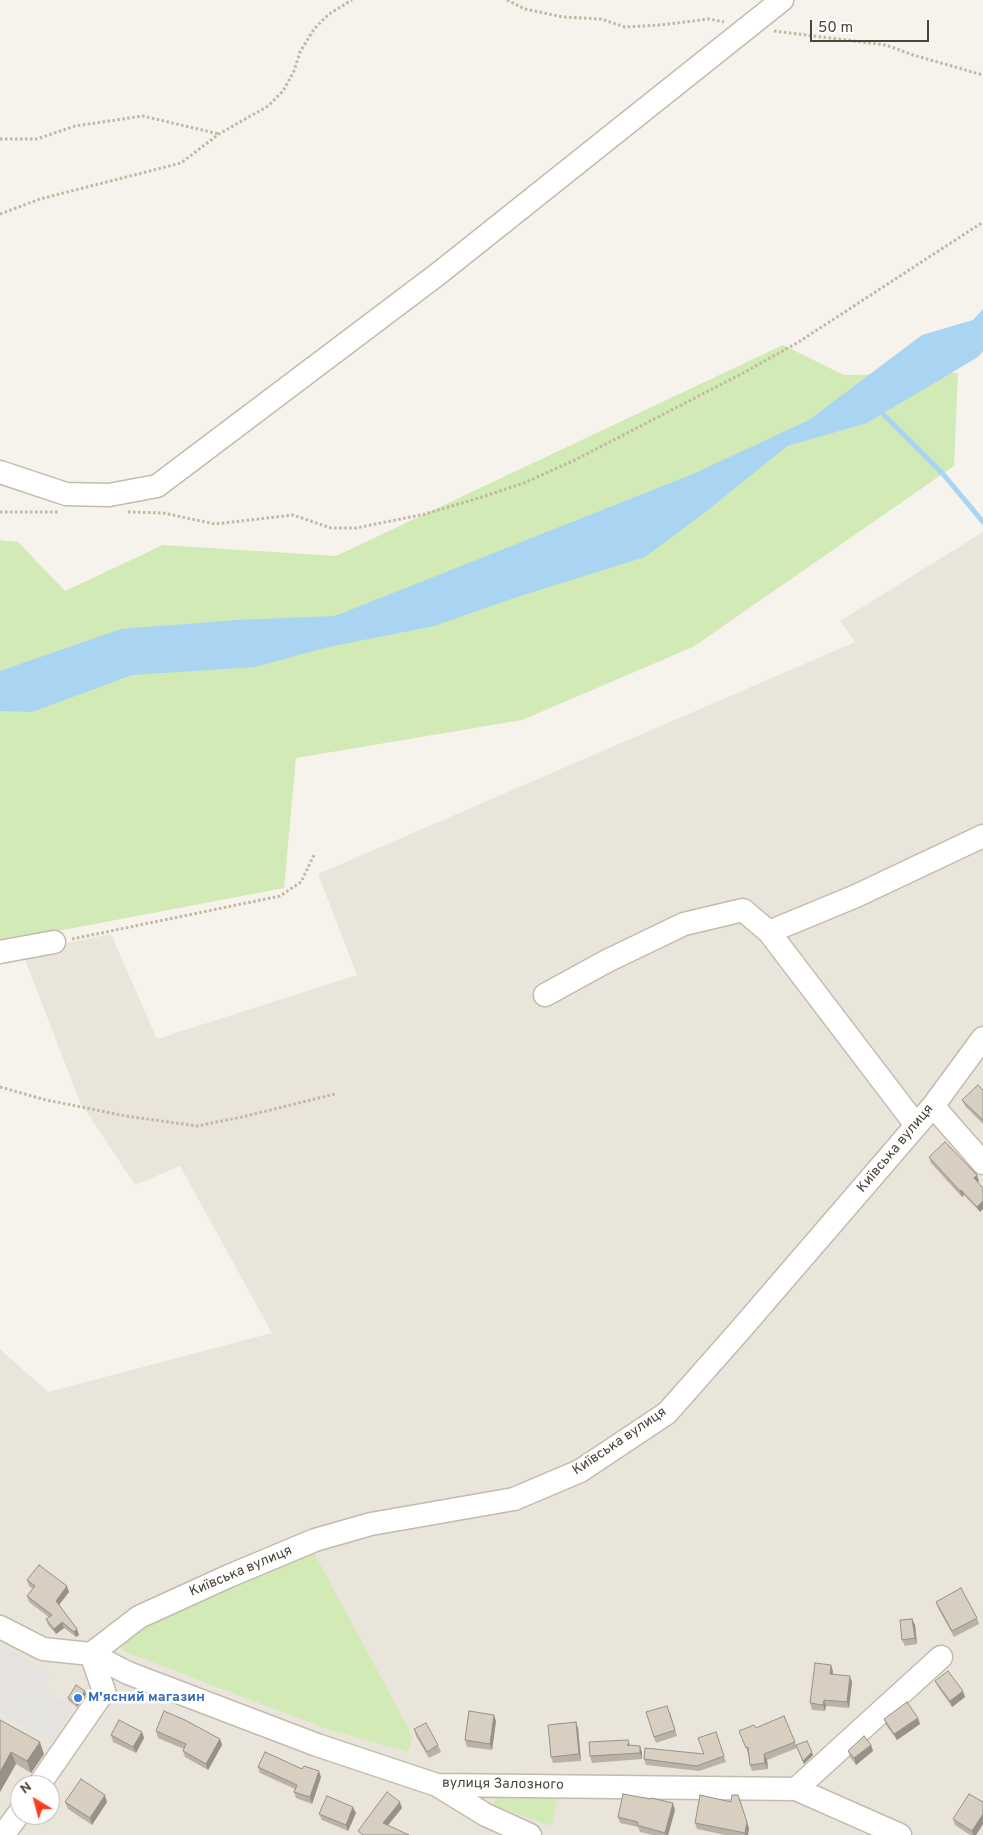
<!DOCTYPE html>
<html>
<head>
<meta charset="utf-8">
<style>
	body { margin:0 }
	#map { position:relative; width:983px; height:1835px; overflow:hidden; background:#f6f3ec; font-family:Overpass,sans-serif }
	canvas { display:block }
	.north { position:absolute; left:10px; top:1775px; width:50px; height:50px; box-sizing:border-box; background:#fff; border:1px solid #b7b4b0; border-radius:50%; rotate:323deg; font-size:14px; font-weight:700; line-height:20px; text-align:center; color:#4b4439 }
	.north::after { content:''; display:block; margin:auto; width:18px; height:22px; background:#fc3f1d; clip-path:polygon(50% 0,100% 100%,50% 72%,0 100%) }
	.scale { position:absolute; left:810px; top:20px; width:119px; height:22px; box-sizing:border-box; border:2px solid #4b4439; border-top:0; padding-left:6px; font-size:15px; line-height:18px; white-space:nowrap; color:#4b4439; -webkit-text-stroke:4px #fff; paint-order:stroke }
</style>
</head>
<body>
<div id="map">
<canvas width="983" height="1835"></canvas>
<div class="north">N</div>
<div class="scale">50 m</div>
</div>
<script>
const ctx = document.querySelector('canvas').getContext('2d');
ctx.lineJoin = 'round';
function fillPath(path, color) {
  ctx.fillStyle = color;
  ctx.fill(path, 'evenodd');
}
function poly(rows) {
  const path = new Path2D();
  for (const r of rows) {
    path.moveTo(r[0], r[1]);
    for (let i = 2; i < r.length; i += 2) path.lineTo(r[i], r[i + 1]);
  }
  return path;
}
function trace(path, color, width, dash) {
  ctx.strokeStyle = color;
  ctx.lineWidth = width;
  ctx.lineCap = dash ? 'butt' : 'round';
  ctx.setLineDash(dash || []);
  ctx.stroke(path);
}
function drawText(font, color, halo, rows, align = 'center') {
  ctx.font = font + ' Overpass,sans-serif';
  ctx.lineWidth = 5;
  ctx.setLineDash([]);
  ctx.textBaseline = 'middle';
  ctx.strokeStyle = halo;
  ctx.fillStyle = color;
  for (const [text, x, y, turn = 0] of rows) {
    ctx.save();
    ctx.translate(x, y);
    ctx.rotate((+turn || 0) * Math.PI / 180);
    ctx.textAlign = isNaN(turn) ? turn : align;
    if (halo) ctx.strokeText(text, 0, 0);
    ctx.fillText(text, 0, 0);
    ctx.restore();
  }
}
fillPath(poly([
	[983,532,983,1835,0,1835,0,1349,48,1392,272,1333,180,1166,135,1185,80,1102,22,952,111,934,157,1039,357,975,318,874,855,642,840,621],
	[20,1785,50,1785,50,1815,20,1815]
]), '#eae5da');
fillPath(poly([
	[783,345,844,375,958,373,954,466,693,647,522,720,296,758,284,888,0,942,0,540,18,542,65,591,163,545,336,556],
	[314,1553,413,1737,408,1752,327,1729,126,1652,117,1645,119,1635],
	[498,1794,558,1798,551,1826,493,1805]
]), '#d2eab5');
fillPath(poly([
	[0,1644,50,1674,43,1688,0,1664],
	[1,1665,73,1707,52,1742,0,1712]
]), '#e5e3e0');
fillPath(poly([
	[983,309,983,351,978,357,867,423,787,446,708,510,645,557,517,597,434,626,328,647,255,667,132,675,32,712,0,711,0,671,121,629,237,620,335,616,693,474,809,420,922,335,973,320]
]), '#a9d4f2');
trace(poly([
	[883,414,943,474,983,522]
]), '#a9d4f2', 5);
const minor = poly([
	[0,472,66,494,109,495,157,486,438,274,782,0],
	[769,932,916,1125],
	[0,952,54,942],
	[545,995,607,961,684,924,743,910,769,932,856,896,983,836],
	[933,1106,983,1163],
	[0,1627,43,1649,91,1654,128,1673,317,1745,437,1785,796,1789,900,1835],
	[91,1654,139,1617,229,1576,315,1540,371,1524,514,1499,580,1471,667,1413,742,1328,933,1106,983,1038],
	[39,1785,104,1691,91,1654],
	[437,1785,486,1815,530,1835],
	[796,1789,941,1657],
	[3,1835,20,1812]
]);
trace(minor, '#c2bbae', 25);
trace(poly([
	[507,0,525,9,563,17,601,19,625,27,661,25,709,19,724,22],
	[774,31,886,45,913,55,983,75],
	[0,139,37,139,75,126,143,116,219,134],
	[0,214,40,199,181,163,219,134,268,106,283,91,294,71,300,52,314,29,329,14,352,0],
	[0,512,59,512],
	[128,512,163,513,215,524,293,515,331,528,356,528,425,514,482,497,524,483,575,460,743,373,797,343,983,222],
	[72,939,280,896,301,882,314,855],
	[0,1087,46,1100,126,1116,197,1126,242,1117,335,1094]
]), '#c4b79f', 3, [2.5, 2.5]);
trace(minor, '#fff', 22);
fillPath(poly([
	[983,1090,983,1124,965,1106,962,1100],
	[929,1157,979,1181,977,1182,980,1212,964,1195,962,1197,931,1163],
	[27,1580,69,1592,59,1605,77,1629,79,1635,76,1637,64,1628,56,1634,48,1625,46,1619,49,1617,29,1602,27,1596,33,1589,29,1586],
	[936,1602,977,1618,979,1624,954,1637,938,1608],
	[912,1619,915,1625,917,1644,905,1646,902,1640],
	[833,1671,833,1674,852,1682,849,1708,826,1706,825,1711,812,1710,810,1703],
	[935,1681,965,1697,952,1707,938,1687],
	[86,1694,77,1707,69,1701,68,1698],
	[670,1712,677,1736,656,1743,654,1737],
	[784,1716,796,1745,813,1755,804,1764,797,1748,767,1760,768,1769,752,1771,750,1765,748,1753,739,1731,756,1728],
	[884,1719,920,1724,897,1740,886,1725],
	[0,1720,44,1754,31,1773,16,1764,0,1792],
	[496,1721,492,1750,467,1747,465,1740],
	[578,1728,581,1761,553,1763,551,1757],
	[414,1729,438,1745,441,1752,429,1758,416,1736],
	[156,1731,220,1739,222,1745,208,1770,185,1757,183,1751,184,1749,158,1738],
	[142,1732,144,1738,136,1753,113,1742,111,1735],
	[716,1732,726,1762,699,1771,646,1765,644,1759,704,1754],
	[628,1740,630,1745,640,1746,642,1753,642,1759,592,1763,590,1756],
	[871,1745,873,1751,856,1765,850,1757,848,1751],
	[258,1767,302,1769,321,1777,312,1804,296,1798,294,1792,295,1789,260,1773],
	[65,1802,107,1802,92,1825,68,1809],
	[675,1810,668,1835,653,1835,640,1832,638,1827,620,1823,618,1817],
	[356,1813,348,1831,322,1820,319,1814],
	[953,1819,983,1824,976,1835,970,1835,955,1825],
	[695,1823,749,1828,748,1835,725,1835,697,1829]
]), '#bab2a6');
fillPath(poly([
	[977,1175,979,1181,976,1184,974,1178],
	[961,1190,964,1195,962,1197,960,1191],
	[983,1201,983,1209,980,1212,977,1207],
	[67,1586,69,1592,58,1606,56,1601],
	[912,1619,915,1625,917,1644,915,1638],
	[62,1622,64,1628,56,1634,54,1629],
	[77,1629,79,1635,76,1637,74,1632],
	[831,1665,833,1671,832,1680,830,1674],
	[850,1676,852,1682,849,1708,847,1702],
	[85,1691,86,1694,77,1707,76,1703],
	[963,1691,965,1697,952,1707,950,1701],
	[824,1700,826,1706,825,1711,823,1705],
	[494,1715,496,1721,492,1750,490,1744],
	[918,1718,920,1724,897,1740,894,1734],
	[576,1722,578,1728,581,1761,579,1754],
	[142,1732,144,1738,136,1753,133,1747],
	[220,1739,222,1745,208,1770,206,1764],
	[40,1742,44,1754,31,1773,27,1761],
	[871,1745,873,1751,856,1765,854,1758],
	[640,1746,642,1753,642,1759,640,1753],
	[11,1752,16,1764,0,1792,0,1772],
	[812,1752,813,1755,804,1764,803,1761],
	[764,1754,767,1760,768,1769,765,1763],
	[319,1771,321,1777,312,1804,310,1797],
	[105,1795,107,1802,92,1825,90,1818],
	[738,1795,749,1828,748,1835,745,1835,745,1833],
	[400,1802,402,1808,385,1829,383,1823],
	[673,1803,675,1810,668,1835,666,1835,665,1833],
	[353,1807,356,1813,348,1831,346,1825],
	[983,1814,983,1824,976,1835,973,1835,972,1831]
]), '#979187');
const building = poly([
	[978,1085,983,1090,983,1120,962,1100,978,1085],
	[945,1142,977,1175,974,1178,983,1188,983,1201,977,1207,961,1190,960,1191,929,1157,945,1142],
	[39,1565,67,1586,56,1601,77,1629,74,1632,62,1622,54,1629,46,1619,52,1615,27,1596,35,1586,27,1580,39,1565],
	[961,1588,977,1618,952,1631,936,1602,961,1588],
	[912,1619,915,1638,902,1640,900,1620,912,1619],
	[815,1663,831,1665,830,1674,850,1676,847,1702,824,1700,823,1705,810,1703,815,1663],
	[948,1671,963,1691,950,1701,935,1681,948,1671],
	[76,1685,85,1691,76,1703,68,1698,76,1685],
	[907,1702,918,1718,894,1734,884,1719,907,1702],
	[667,1706,675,1730,654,1737,646,1712,667,1706],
	[164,1711,185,1720,220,1739,206,1764,183,1751,186,1744,156,1731,164,1711],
	[469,1711,494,1715,490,1744,465,1740,469,1711],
	[784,1716,795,1742,764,1754,765,1763,750,1765,748,1747,746,1748,739,1731,754,1725,756,1728,784,1716],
	[0,1720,40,1742,27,1761,11,1752,0,1772,0,1720],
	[119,1720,142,1732,133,1747,111,1735,119,1720],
	[576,1722,579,1754,551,1757,548,1725,576,1722],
	[426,1723,438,1745,427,1752,414,1729,426,1723],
	[716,1732,724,1756,697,1766,644,1759,645,1748,704,1754,698,1738,716,1732],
	[864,1736,871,1745,854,1758,848,1751,864,1736],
	[628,1740,629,1744,627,1745,640,1746,640,1753,590,1756,589,1742,628,1740],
	[807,1741,812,1752,803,1761,796,1745,807,1741],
	[265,1752,302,1769,304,1766,319,1771,310,1797,294,1792,297,1785,258,1767,265,1752],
	[81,1779,105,1795,90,1818,65,1802,81,1779],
	[387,1792,400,1802,383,1823,409,1835,363,1835,358,1831,387,1792],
	[623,1794,651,1799,651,1798,673,1803,665,1833,637,1825,638,1822,618,1817,623,1794],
	[969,1794,983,1802,983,1814,972,1831,953,1819,969,1794],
	[700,1795,731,1802,732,1795,738,1795,747,1822,745,1833,695,1823,700,1795],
	[327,1796,353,1807,346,1825,319,1814,327,1796]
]);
fillPath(building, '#d8cfc1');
trace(building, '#979187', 1);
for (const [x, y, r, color] of [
	[78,1698,5,"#3f7fe0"]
]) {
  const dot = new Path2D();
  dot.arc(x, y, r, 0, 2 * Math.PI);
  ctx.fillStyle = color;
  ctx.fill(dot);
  trace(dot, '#fff', 2);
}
drawText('14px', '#4b4439', '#fff', [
	["Київська вулиця",896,1149,-50],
	["Київська вулиця",620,1442,-34],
	["Київська вулиця",241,1572,-23],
	["вулиця Залозного",503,1785,1]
]);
drawText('bold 14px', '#366cbe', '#fff', [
	["М'ясний магазин",88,1698]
], 'left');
</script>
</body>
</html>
